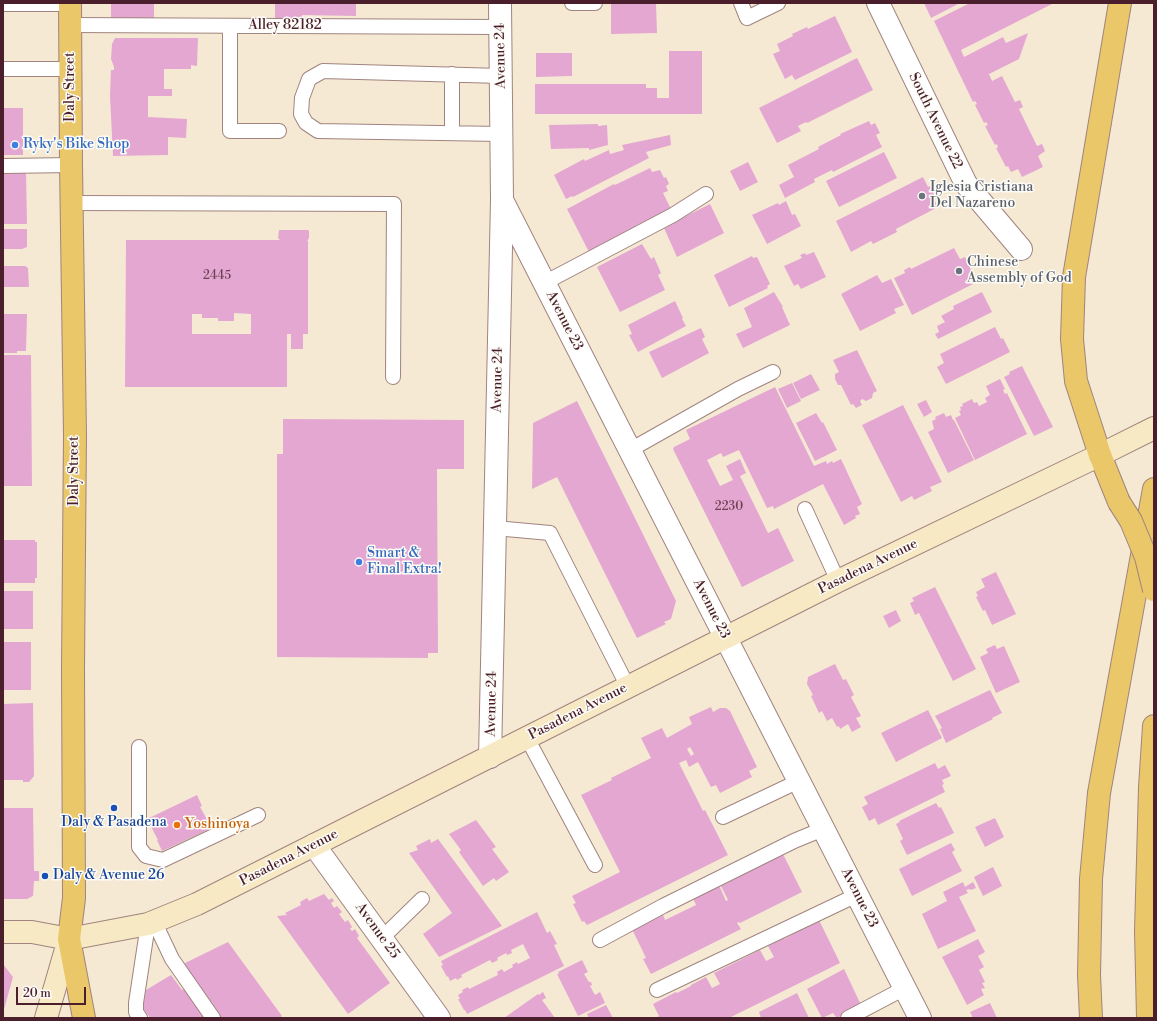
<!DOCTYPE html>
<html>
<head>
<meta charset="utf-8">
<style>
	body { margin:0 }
	#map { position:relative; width:1157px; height:1021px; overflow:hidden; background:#f5e9d3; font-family:"Libre Bodoni",serif }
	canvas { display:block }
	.frame { position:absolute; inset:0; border:4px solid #4a1f2b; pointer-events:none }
	.scale { position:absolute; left:16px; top:987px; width:70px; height:18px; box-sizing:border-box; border:2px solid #4a1f2b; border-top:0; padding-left:5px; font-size:12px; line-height:14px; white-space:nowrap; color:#4a1f2b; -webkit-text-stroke:3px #fdfcf7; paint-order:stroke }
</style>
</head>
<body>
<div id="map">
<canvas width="1157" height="1021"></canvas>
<div class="frame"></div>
<div class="scale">20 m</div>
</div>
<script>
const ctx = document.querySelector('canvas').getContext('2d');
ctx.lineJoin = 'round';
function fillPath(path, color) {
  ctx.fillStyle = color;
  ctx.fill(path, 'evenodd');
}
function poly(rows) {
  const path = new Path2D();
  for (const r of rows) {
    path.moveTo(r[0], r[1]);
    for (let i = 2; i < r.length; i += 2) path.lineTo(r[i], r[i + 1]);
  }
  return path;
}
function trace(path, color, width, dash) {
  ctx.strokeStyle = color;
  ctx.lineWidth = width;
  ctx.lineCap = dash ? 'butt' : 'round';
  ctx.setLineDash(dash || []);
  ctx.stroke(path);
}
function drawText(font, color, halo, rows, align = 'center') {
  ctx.font = font + ' "Libre Bodoni",serif';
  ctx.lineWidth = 3;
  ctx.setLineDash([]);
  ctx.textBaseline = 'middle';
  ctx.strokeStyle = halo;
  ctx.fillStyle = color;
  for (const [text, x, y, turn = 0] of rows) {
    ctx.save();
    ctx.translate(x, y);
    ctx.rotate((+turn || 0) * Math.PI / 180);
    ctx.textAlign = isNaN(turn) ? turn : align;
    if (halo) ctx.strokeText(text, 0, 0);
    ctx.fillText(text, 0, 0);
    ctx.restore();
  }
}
fillPath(poly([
	[111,3,154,3,154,20,111,20],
	[275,3,356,3,356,16,302,15,302,18,275,19],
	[611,3,656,3,657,33,611,34],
	[924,3,960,3,931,18],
	[970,3,1054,3,961,50,964,57,1003,37,1006,43,1028,33,1019,59,989,74,992,81,1002,76,1015,102,1020,100,1023,107,1019,109,1037,146,1042,144,1045,151,1038,156,1043,167,1022,177,1018,169,1011,172,1008,166,1006,167,996,148,998,148,997,144,995,145,985,126,988,125,986,122,984,123,975,105,977,104,975,101,973,102,934,21],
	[835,16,852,52,795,80,792,75,785,79,773,54,780,51,777,44,793,36,792,34,807,27,808,29],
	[115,38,198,38,197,66,191,65,191,69,164,69,164,89,172,89,172,96,148,96,148,117,187,119,186,138,168,137,168,155,113,156,110,96,111,70,114,70,114,67,111,59,112,44],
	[669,51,702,51,702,114,535,114,535,84,646,84,646,88,657,88,657,98,669,98],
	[536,53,572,53,572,76,536,77],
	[857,58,873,90,807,123,806,122,798,126,801,131,777,143,759,108],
	[3,108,23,108,23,155,3,155],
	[869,121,871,125,875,123,880,133,876,135,882,147,833,172,832,170,814,179,815,182,785,198,779,185,794,177,788,165,819,149,818,147,841,135,840,134],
	[598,124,598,126,607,125,608,145,589,150,589,148,551,149,549,125],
	[670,135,671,145,646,152,649,158,573,197,572,196,566,199,554,175,584,159,585,161,609,150,610,154,624,150,622,145],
	[884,152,897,178,839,207,826,181],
	[748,162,758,182,740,191,730,171],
	[650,168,652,172,660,170,664,178,666,177,669,184,666,186,668,191,663,193,671,209,635,226,636,228,589,252,567,209,614,184,615,185],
	[3,172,26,172,27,224,3,224],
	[923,177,928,187,930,186,935,196,933,197,938,207,896,229,897,232,873,244,871,241,851,252,836,221],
	[786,201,792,215,795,214,801,226,767,244,752,215,778,203,779,205],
	[710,204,724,233,677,257,664,228,668,227,668,225],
	[3,229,27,229,27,247,22,249,3,249],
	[279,230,308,230,309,231,309,238,307,241,308,241,308,334,303,334,303,349,291,349,291,334,287,334,287,387,125,387,126,240,280,240,278,238],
	[234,313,251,314,251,334,192,334,192,314,202,314,202,318,218,318,218,321,234,321],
	[642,244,651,259,654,257,661,273,658,275,665,290,620,312,597,267],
	[954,248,960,259,965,257,972,272,968,274,973,284,912,315,894,278,905,273,904,270,910,267,911,269],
	[814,252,826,277,801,289,798,284,794,286,784,266,802,258,800,255,805,253,806,255],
	[752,256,753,258,757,257,770,284,767,286,768,288,729,307,714,275],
	[3,266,25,266,28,268,29,287,3,287],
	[877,275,882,283,891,279,904,305,894,309,896,313,860,331,841,294],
	[774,292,783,307,782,307,790,325,743,348,736,334,752,327,744,308],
	[982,292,992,312,938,339,935,334,939,332,937,326,945,322,941,316,954,309,953,306],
	[675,301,683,318,682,319,686,326,638,352,629,335,632,334,628,325],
	[3,314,27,314,26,351,17,351,17,353,3,353],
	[995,327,1001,339,1003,338,1010,352,946,384,937,367,944,363,940,354],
	[701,328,705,337,702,339,709,353,662,378,649,352],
	[857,350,877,391,873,393,872,398,866,401,862,399,860,401,862,405,856,408,853,404,851,405,841,385,838,385,835,379,835,374,839,372,833,360],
	[3,355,31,355,32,486,3,486],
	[1022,366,1053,427,1034,436,1004,377,1010,374,1009,372],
	[811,374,820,390,801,399,793,383],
	[1000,379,1005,389,1003,390,1005,394,1007,393,1027,434,975,460,955,418,961,415,959,411,961,410,960,407,963,406,962,404,972,399,974,403,977,402,979,406,987,402,985,398,990,395,986,386],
	[792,383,801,401,787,408,778,389],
	[775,387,814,466,826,461,827,464,832,461,833,463,841,459,862,504,857,507,860,514,855,516,856,518,844,525,823,484,774,509,773,506,767,508,739,450,723,457,721,453,707,460,720,486,733,480,726,466,740,459,746,473,740,476,768,533,778,528,794,561,742,587,673,449,674,447,690,439,686,430],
	[926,400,932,412,924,417,917,404],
	[577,401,676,601,671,619,664,622,666,624,637,638,557,477,532,489,533,423],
	[903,405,942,482,930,487,932,491,914,500,912,496,901,502,862,425],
	[816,413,822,423,823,422,837,450,815,461,796,423],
	[944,413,946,417,951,415,953,420,954,420,974,460,948,473,928,432,934,429,932,421,936,419,935,417],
	[283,419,464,420,464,469,437,469,438,653,428,653,428,658,277,657,277,454,283,454],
	[3,540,35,540,35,542,37,542,37,578,35,578,35,583,3,583],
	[996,572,1016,614,992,625,985,610,983,611,976,597,978,596,976,592,985,587,981,579],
	[935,587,976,669,953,681,919,613,915,615,910,603,914,601,912,598],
	[3,591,33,591,33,629,3,629],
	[896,610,901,621,889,628,883,616],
	[3,642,31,642,31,690,3,690],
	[995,645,997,649,1004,646,1020,682,996,693,980,657,988,653,986,649],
	[835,664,843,680,846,679,854,695,851,697,861,716,856,718,861,727,852,732,848,724,840,729,839,726,837,727,832,718,827,721,822,711,819,713,811,696,813,695,807,684,808,677],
	[990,690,1002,713,992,718,993,719,946,743,940,729,942,728,935,716],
	[33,703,34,776,29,782,23,782,23,780,3,780,3,704],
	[711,707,713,712,720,708,726,708,730,711,757,767,749,771,752,777,720,793,716,785,711,787,698,762,689,767,686,760,679,763,703,811,705,810,728,855,587,925,584,921,582,922,573,904,576,903,572,896,620,872,581,795,612,780,611,778,651,758,641,738,662,728,667,738,692,724,689,717],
	[690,747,694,754,691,756,687,749],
	[928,710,942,738,896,762,881,733],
	[935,763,938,769,945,765,951,776,942,780,944,784,942,785,945,792,878,825,875,818,869,821,862,807,868,804,864,797],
	[197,795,202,806,200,807,212,828,162,851,157,840,158,840,147,819],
	[936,803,939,808,941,807,954,833,907,855,900,841,903,839,896,824,900,822,899,821],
	[3,808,33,808,34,871,39,871,39,881,34,881,33,896,27,899,3,899],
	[995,818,1004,837,985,847,975,827],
	[476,820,496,847,492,849,509,872,496,881,494,878,483,886,459,852,461,850,449,834],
	[430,839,431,843,438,839,502,926,439,957,423,934,452,913,409,853,418,850,416,846],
	[951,843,955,850,952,852,962,871,912,896,899,869],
	[781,850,802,892,740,923,739,922,737,923,741,929,651,974,643,959,646,958,631,927,662,912,665,920,696,905,692,896,718,883,726,901,728,900,719,882],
	[993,867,1002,886,983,896,974,877],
	[963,882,965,887,973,882,976,888,971,890,970,889,966,890,968,893,959,897,976,931,938,949,922,914,947,901,943,892],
	[324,894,329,900,332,898,334,901,331,903,334,908,337,906,342,912,339,914,345,922,348,920,352,927,350,929,352,931,355,929,359,936,357,938,390,983,348,1014,277,916,287,915,285,913,301,905,300,902,307,898,309,901],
	[537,912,547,933,550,931,557,944,554,945,564,966,467,1014,465,1010,464,1010,458,999,460,999,458,995,463,992,462,990,468,987,469,989,498,975,497,972,502,969,504,972,513,967,512,965,517,962,518,964,530,958,523,944,511,950,512,953,507,955,506,953,497,958,498,960,492,963,490,960,461,975,462,977,457,980,456,978,450,981,448,976,447,977,441,966,443,965,441,961],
	[819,920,840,963,729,1018,656,1018,659,1016,653,1004,676,992,677,993,691,986,691,985,706,977,712,988,720,984,714,973,760,950,766,961,774,957,768,946,784,938,784,939],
	[978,939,985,952,978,956,984,967,979,970,985,982,982,983,985,988,981,989,984,995,967,1005,942,957],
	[228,942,282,1016,279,1018,217,1018,179,966],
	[582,960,588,972,584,974,589,982,591,982,592,985,590,986,595,995,600,992,605,1003,578,1016,557,974,559,974,558,972],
	[3,964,13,977,3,1013],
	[844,969,861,1005,837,1018,833,1013,822,1018,807,989],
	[171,975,182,990,187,987,210,1018,150,1018,143,1008,146,990],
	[543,992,546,998,542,1000,555,1018,504,1018,538,994,539,995],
	[797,993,809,1018,761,1018,759,1012],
	[990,1003,997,1018,973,1018,970,1012],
	[606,1005,613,1018,589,1018,587,1014]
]), '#e4a7d2');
const lane = poly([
	[572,3,595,3],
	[741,3,747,18,778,3],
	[3,4,70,4],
	[71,25,500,27],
	[230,26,230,131,279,131],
	[3,69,71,69],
	[452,74,452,133],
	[501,76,323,71,309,79,302,98,301,114,306,123,318,131,501,134],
	[3,166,71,165],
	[72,203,394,204,393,377],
	[544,283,673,215,706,194],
	[630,450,738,389,773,372],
	[805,509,838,581],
	[495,528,550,533,628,687],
	[527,738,595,865],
	[139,747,139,847,146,856,163,860,258,815],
	[723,817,799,781],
	[154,921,172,959,213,1018],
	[382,938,422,899],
	[600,940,663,906,794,841,823,829],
	[657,990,857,895],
	[140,1018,136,1012,136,1003,148,924],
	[848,1018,905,988]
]);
const street = poly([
	[878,3,966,184,1021,249],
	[502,200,920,1018],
	[490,757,502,200,500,3],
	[314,845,439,1018]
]);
const secondary = poly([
	[3,932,32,932,69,939,148,924,197,904,838,581,1100,455,1154,428],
	[46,1018,69,939]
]);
const primary = poly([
	[70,3,71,165,75,435,73,668,74,898,69,939,84,1018],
	[1100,455,1076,381,1072,339,1074,277,1120,3]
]);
const highway = poly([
	[1100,455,1119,502],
	[1091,1018,1089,975,1091,879,1099,793,1154,489],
	[1148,1018,1146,931,1150,787,1154,726]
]);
trace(lane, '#a0847f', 16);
trace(street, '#a0847f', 24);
trace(secondary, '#a0847f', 24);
trace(primary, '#a0847f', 24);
trace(highway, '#a0847f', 24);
trace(lane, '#fff', 14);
trace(street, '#fff', 22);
trace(secondary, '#f7e9c3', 22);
trace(primary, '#eac769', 22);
trace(highway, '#eac769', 22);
const highwayBridge = poly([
	[1119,502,1131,521,1146,557,1154,590]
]);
trace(highwayBridge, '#a0847f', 24, []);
trace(highwayBridge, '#eac769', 22);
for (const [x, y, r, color] of [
	[15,145,4,"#3f7fe0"],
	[922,196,4,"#6b7280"],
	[959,271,4,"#6b7280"],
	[359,562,4,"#3f7fe0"],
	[114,808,4,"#1a4fb4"],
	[177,825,4,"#e8710a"],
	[45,876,4,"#1a4fb4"]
]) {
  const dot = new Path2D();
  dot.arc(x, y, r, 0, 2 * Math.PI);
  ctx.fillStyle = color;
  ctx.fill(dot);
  trace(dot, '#fdfcf7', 1.5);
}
drawText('12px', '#704155', null, [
	["2445",217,276],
	["2230",729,507]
]);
drawText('14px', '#4a1f2b', '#fdfcf7', [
	["Alley 82182",285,26],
	["Avenue 24",501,56,-91],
	["Daly Street",71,87,-90],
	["South Avenue 22",935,121,64],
	["Avenue 23",564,321,63],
	["Avenue 24",498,380,-89],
	["Daly Street",75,471,-90],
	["Pasadena Avenue",868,567,-26],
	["Avenue 23",711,609,63],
	["Avenue 24",492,704,-89],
	["Pasadena Avenue",578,712,-27],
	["Pasadena Avenue",289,858,-27],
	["Avenue 23",859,898,63],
	["Avenue 25",377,931,54]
]);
drawText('14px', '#366cbe', '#fdfcf7', [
	["Ryky's Bike Shop",23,145],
	["Smart &",367,554],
	["Final Extra!",367,570]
], 'left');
drawText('14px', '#5b616d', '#fdfcf7', [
	["Iglesia Cristiana",930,188],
	["Del Nazareno",930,204],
	["Chinese",967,263],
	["Assembly of God",967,279]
], 'left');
drawText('14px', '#164399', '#fdfcf7', [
	["Daly & Pasadena",114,823],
	["Daly & Avenue 26",53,876,"left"]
]);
drawText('14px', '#c56008', '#fdfcf7', [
	["Yoshinoya",185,825]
], 'left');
</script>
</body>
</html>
